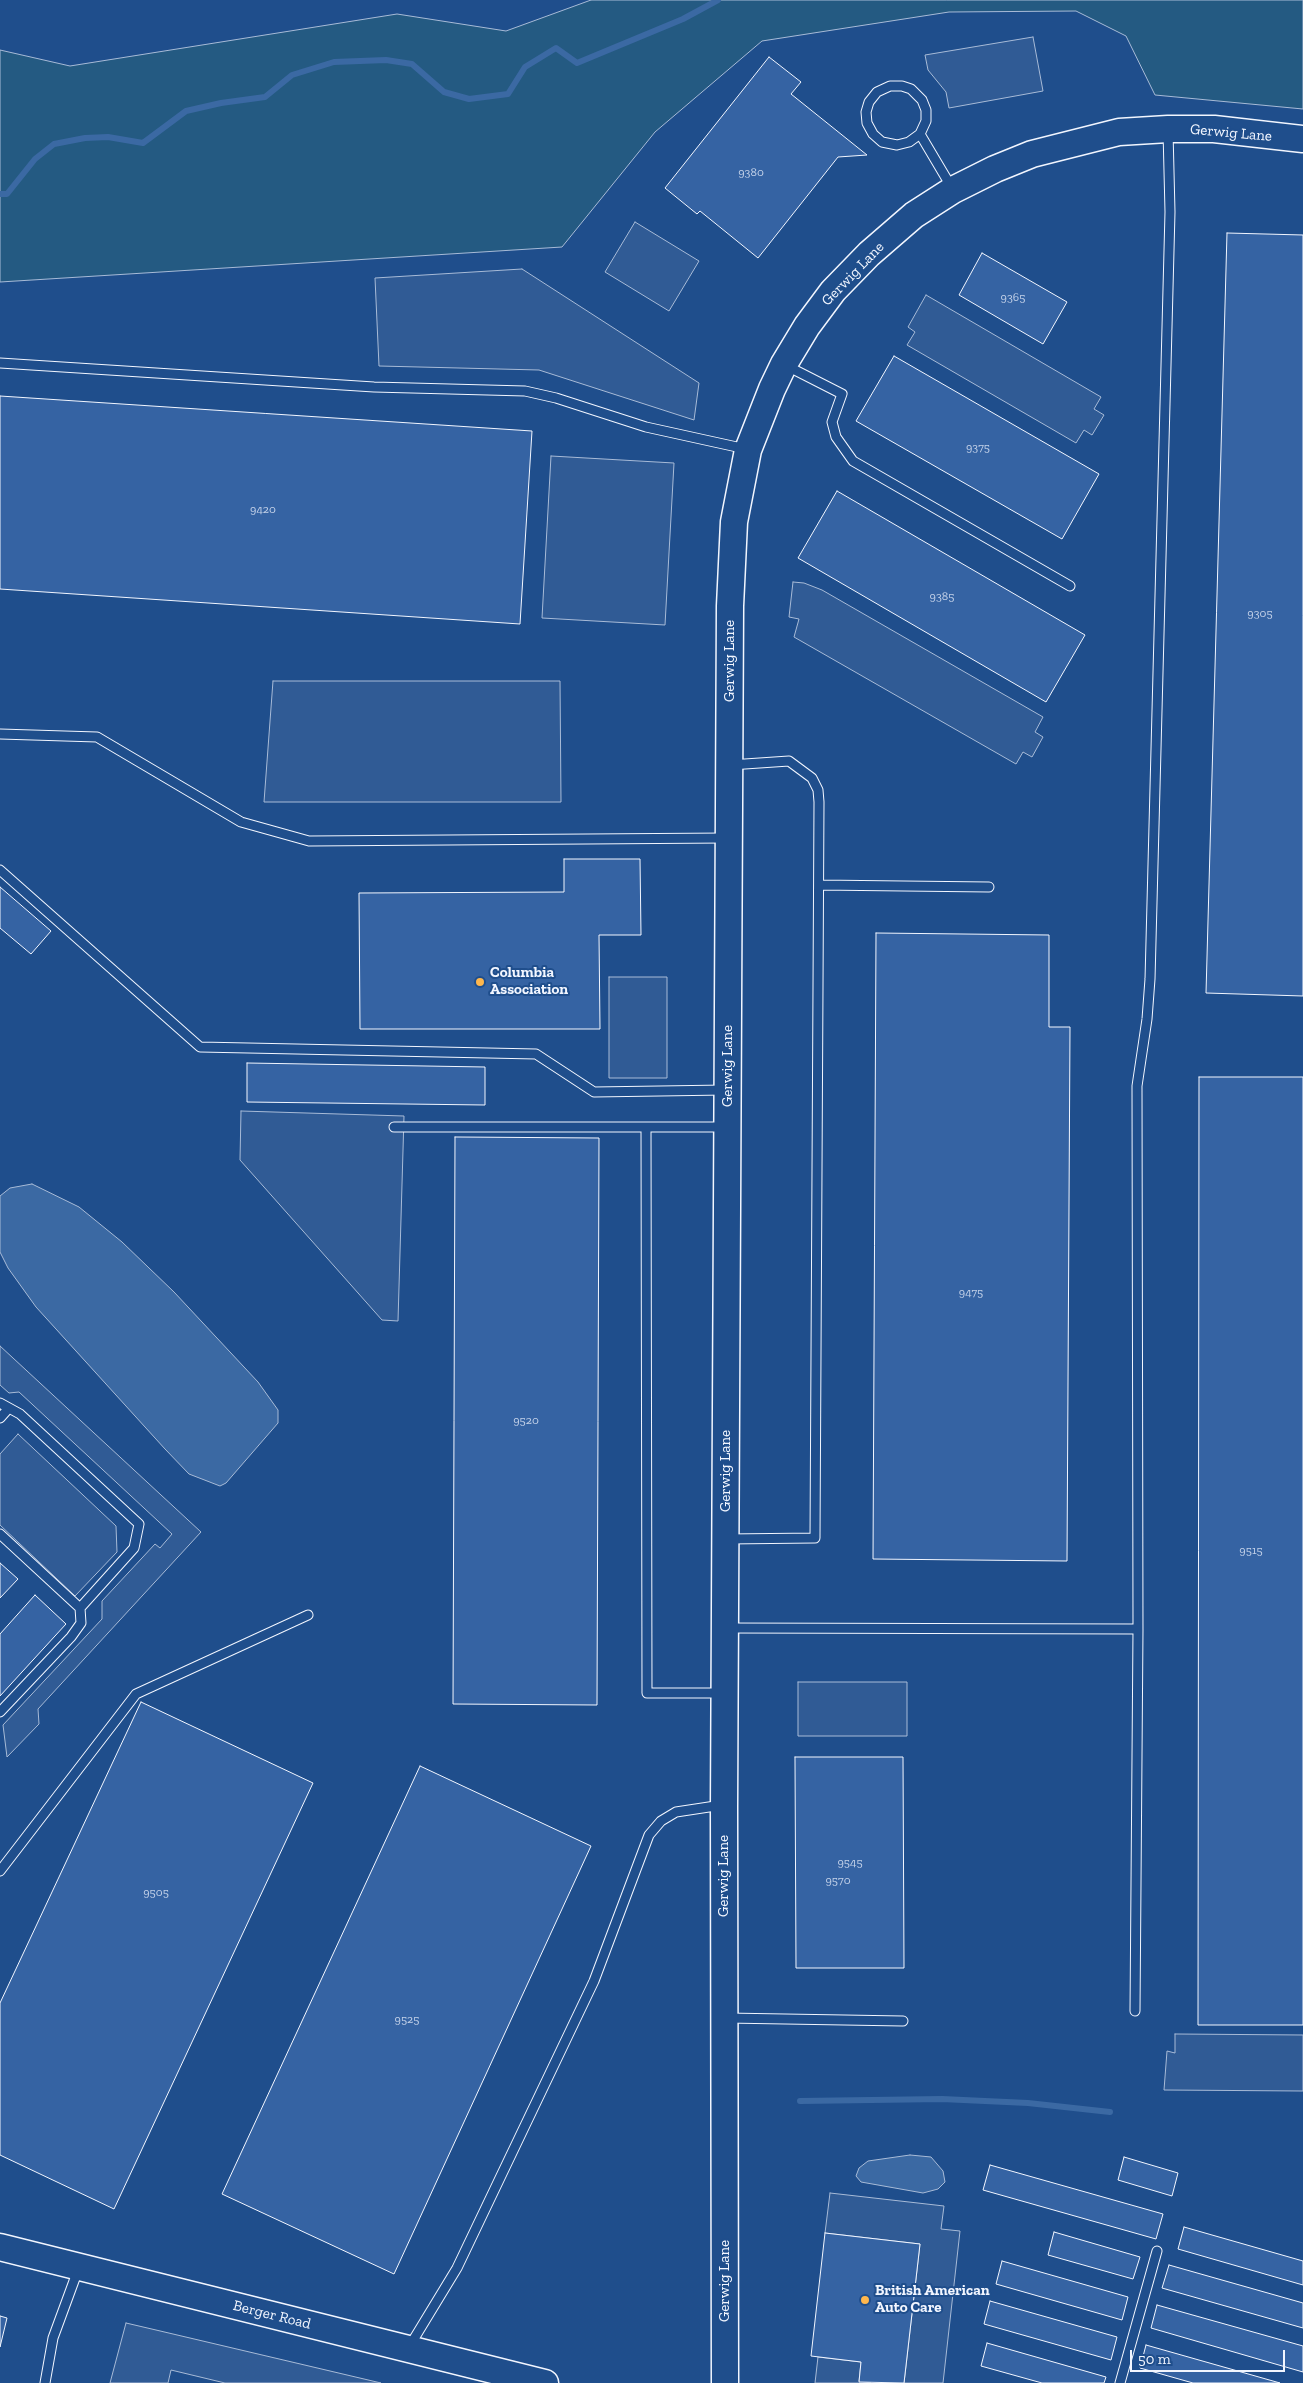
<!DOCTYPE html>
<html>
<head>
<meta charset="utf-8">
<style>
	body { margin:0 }
	#map { position:relative; width:1303px; height:2383px; overflow:hidden; background:#1f4e8c; font-family:"Zilla Slab",serif }
	canvas { display:block }
	.scale { position:absolute; left:1130px; top:2350px; width:155px; height:22px; box-sizing:border-box; border:2px solid #f2f6ff; border-top:0; padding-left:6px; font-size:15px; line-height:18px; white-space:nowrap; color:#f2f6ff; -webkit-text-stroke:4px #1f4e8c; paint-order:stroke }
</style>
</head>
<body>
<div id="map">
<canvas width="1303" height="2383"></canvas>
<div class="scale">50 m</div>
</div>
<script>
const ctx = document.querySelector('canvas').getContext('2d');
ctx.lineJoin = 'round';
function fillPath(path, color) {
  ctx.fillStyle = color;
  ctx.fill(path, 'evenodd');
}
function poly(rows) {
  const path = new Path2D();
  for (const r of rows) {
    path.moveTo(r[0], r[1]);
    for (let i = 2; i < r.length; i += 2) path.lineTo(r[i], r[i + 1]);
  }
  return path;
}
function trace(path, color, width, dash) {
  ctx.strokeStyle = color;
  ctx.lineWidth = width;
  ctx.lineCap = dash ? 'butt' : 'round';
  ctx.setLineDash(dash || []);
  ctx.stroke(path);
}
function drawText(font, color, halo, rows, align = 'center') {
  ctx.font = font + ' "Zilla Slab",serif';
  ctx.lineWidth = 4;
  ctx.setLineDash([]);
  ctx.textBaseline = 'middle';
  ctx.strokeStyle = halo;
  ctx.fillStyle = color;
  for (const [text, x, y, turn = 0] of rows) {
    ctx.save();
    ctx.translate(x, y);
    ctx.rotate((+turn || 0) * Math.PI / 180);
    ctx.textAlign = isNaN(turn) ? turn : align;
    if (halo) ctx.strokeText(text, 0, 0);
    ctx.fillText(text, 0, 0);
    ctx.restore();
  }
}
const green = poly([
	[591,0,1303,0,1303,109,1155,95,1126,36,1076,11,949,12,762,41,655,132,562,247,0,282,0,50,70,66,397,14,506,31,591,0]
]);
fillPath(green, '#245a82');
trace(green, '#a8bbd7', 1);
const parking = poly([
	[1033,37,1043,91,949,108,946,92,928,70,925,55,1033,37],
	[635,222,699,261,669,311,605,272,635,222],
	[522,269,699,383,694,420,539,370,379,366,375,278,522,269],
	[926,295,1101,397,1094,409,1104,415,1092,435,1084,430,1076,443,907,345,915,332,908,327,926,295],
	[551,456,674,463,665,625,542,618,551,456],
	[793,582,804,583,822,590,1043,717,1035,732,1043,737,1032,757,1023,752,1016,764,794,637,799,619,789,617,793,582],
	[273,681,560,681,561,802,264,802,273,681],
	[609,977,667,977,667,1078,609,1078,609,977],
	[241,1111,404,1116,398,1321,382,1320,240,1160,241,1111],
	[0,1346,201,1532,38,1709,39,1724,7,1757,3,1725,102,1619,102,1601,155,1544,160,1548,172,1534,19,1392,9,1393,0,1385,0,1346],
	[18,1434,116,1526,117,1552,75,1596,0,1525,0,1454,18,1434],
	[798,1682,907,1682,907,1736,798,1736,798,1682],
	[1175,2034,1303,2035,1303,2091,1164,2090,1167,2051,1175,2053,1175,2034],
	[830,2193,944,2206,941,2229,960,2231,943,2383,904,2383,920,2244,825,2233,830,2193],
	[126,2323,156,2330,381,2383,225,2383,171,2370,168,2383,110,2383,126,2323],
	[818,2357,861,2362,859,2381,871,2383,815,2383,818,2357]
]);
fillPath(parking, '#305b95');
trace(parking, '#a8bbd7', 1);
const water = poly([
	[32,1184,79,1207,122,1242,174,1292,258,1382,278,1410,278,1423,226,1483,220,1486,189,1474,165,1449,36,1307,8,1268,0,1252,0,1196,10,1188,32,1184],
	[910,2155,931,2157,943,2171,945,2182,938,2189,923,2193,861,2182,856,2176,859,2168,868,2161,910,2155]
]);
fillPath(water, '#3b69a3');
trace(water, '#a8bbd7', 1);
trace(poly([
	[0,194,7,194,35,159,54,144,85,138,108,137,143,143,186,111,221,103,265,97,292,75,334,62,386,60,412,64,444,92,469,99,508,94,525,67,556,48,577,63,683,19,718,0],
	[800,2101,942,2099,1028,2103,1110,2112]
]), '#3b69a3', 6);
const building = poly([
	[769,57,801,82,791,94,867,155,838,157,758,258,700,211,697,214,665,188,769,57],
	[1227,233,1303,235,1303,996,1206,993,1227,233],
	[982,253,1067,302,1043,344,959,295,982,253],
	[894,356,1099,474,1062,539,856,421,894,356],
	[0,396,532,431,520,624,0,589,0,396],
	[837,491,1085,635,1046,702,798,558,837,491],
	[564,859,640,859,641,935,599,935,600,1029,360,1029,359,893,564,892,564,859],
	[0,887,51,931,31,954,0,928,0,887],
	[876,933,1049,935,1049,1027,1070,1027,1067,1561,873,1559,876,933],
	[247,1063,485,1067,485,1105,247,1102,247,1063],
	[1199,1077,1303,1077,1303,2025,1198,2025,1199,1077],
	[455,1137,599,1138,597,1705,453,1704,455,1137],
	[0,1563,18,1579,0,1598,0,1563],
	[35,1595,66,1624,0,1696,0,1634,35,1595],
	[141,1702,313,1783,114,2209,0,2155,0,2003,141,1702],
	[795,1757,903,1757,904,1968,796,1968,795,1757],
	[420,1766,591,1846,394,2274,222,2194,420,1766],
	[1124,2157,1178,2173,1172,2196,1118,2180,1124,2157],
	[990,2165,1163,2214,1156,2239,983,2190,990,2165],
	[1184,2227,1303,2261,1303,2285,1178,2249,1184,2227],
	[1054,2232,1140,2257,1133,2279,1048,2255,1054,2232],
	[825,2233,920,2244,904,2383,859,2382,861,2362,811,2356,825,2233],
	[1002,2261,1128,2297,1122,2320,996,2284,1002,2261],
	[1169,2265,1303,2303,1303,2328,1162,2288,1169,2265],
	[990,2301,1117,2337,1111,2360,984,2324,990,2301],
	[1157,2305,1303,2346,1303,2372,1151,2328,1157,2305],
	[0,2316,7,2318,0,2347,0,2316],
	[987,2343,1106,2377,1104,2383,1042,2383,981,2366,987,2343],
	[1146,2345,1280,2383,1193,2383,1140,2368,1146,2345]
]);
fillPath(building, '#3563a3');
trace(building, '#f2f6ff', 1);
const lane = poly([
	[920,134,926,121,926,110,922,100,911,89,902,86,890,86,877,92,869,102,866,112,867,123,873,134,882,142,897,145,909,142,920,134,952,188],
	[0,363,374,387,525,391,556,398,646,427,746,449],
	[787,366,842,394,832,422,836,437,853,461,1070,586],
	[0,734,97,737,241,822,309,841,726,838],
	[0,870,200,1047,536,1054,594,1092,725,1090],
	[819,885,989,887],
	[394,1127,725,1127],
	[646,1127,647,1693,723,1693],
	[0,1403,20,1414,139,1524,134,1548,80,1608,81,1623,71,1637,0,1712],
	[0,1418,8,1409],
	[0,1534,80,1608],
	[727,1539,815,1538,819,802,818,790,812,778,789,761,730,765],
	[726,1628,1138,1629],
	[0,1871,136,1694,308,1615],
	[1135,2011,1138,1629,1137,1086,1147,1019,1150,979,1170,212,1168,131],
	[726,2018,903,2021],
	[409,2347,457,2268,594,1981,649,1835,661,1821,676,1812,722,1805],
	[45,2383,53,2338,78,2270],
	[1120,2383,1157,2251]
]);
const secondary = poly([
	[0,2247,545,2383],
	[725,2383,724,1805,730,606,734,522,748,450,772,389,784,364,807,326,833,291,869,254,914,215,953,190,995,169,1032,154,1119,132,1168,129,1214,129,1303,139]
]);
trace(lane, '#f2f6ff', 11);
trace(secondary, '#f2f6ff', 29);
trace(lane, '#1f4e8c', 9);
trace(secondary, '#1f4e8c', 26);
for (const [x, y, r, color] of [
	[480,982,5,"#ffb74d"],
	[865,2300,5,"#ffb74d"]
]) {
  const dot = new Path2D();
  dot.arc(x, y, r, 0, 2 * Math.PI);
  ctx.fillStyle = color;
  ctx.fill(dot);
  trace(dot, '#1f4e8c', 2);
}
drawText('12px', '#c3d1e8', null, [
	["9380",751,173],
	["9365",1013,298],
	["9375",978,448],
	["9420",263,510],
	["9385",942,597],
	["9305",1260,614],
	["9475",971,1293],
	["9520",526,1421],
	["9515",1251,1551],
	["9545",850,1863],
	["9570",838,1881],
	["9505",156,1893],
	["9525",407,2020]
]);
drawText('15px', '#f2f6ff', '#1f4e8c', [
	["Gerwig Lane",1231,133,5],
	["Gerwig Lane",853,274,-46],
	["Gerwig Lane",730,661,-90],
	["Gerwig Lane",728,1066,-90],
	["Gerwig Lane",726,1471,-90],
	["Gerwig Lane",724,1876,-90],
	["Gerwig Lane",725,2281,-90],
	["Berger Road",272,2315,14]
]);
drawText('bold 15px', '#f2f6ff', '#1f4e8c', [
	["Columbia",490,973],
	["Association",490,990],
	["British American",875,2291],
	["Auto Care",875,2308]
], 'left');
</script>
</body>
</html>
